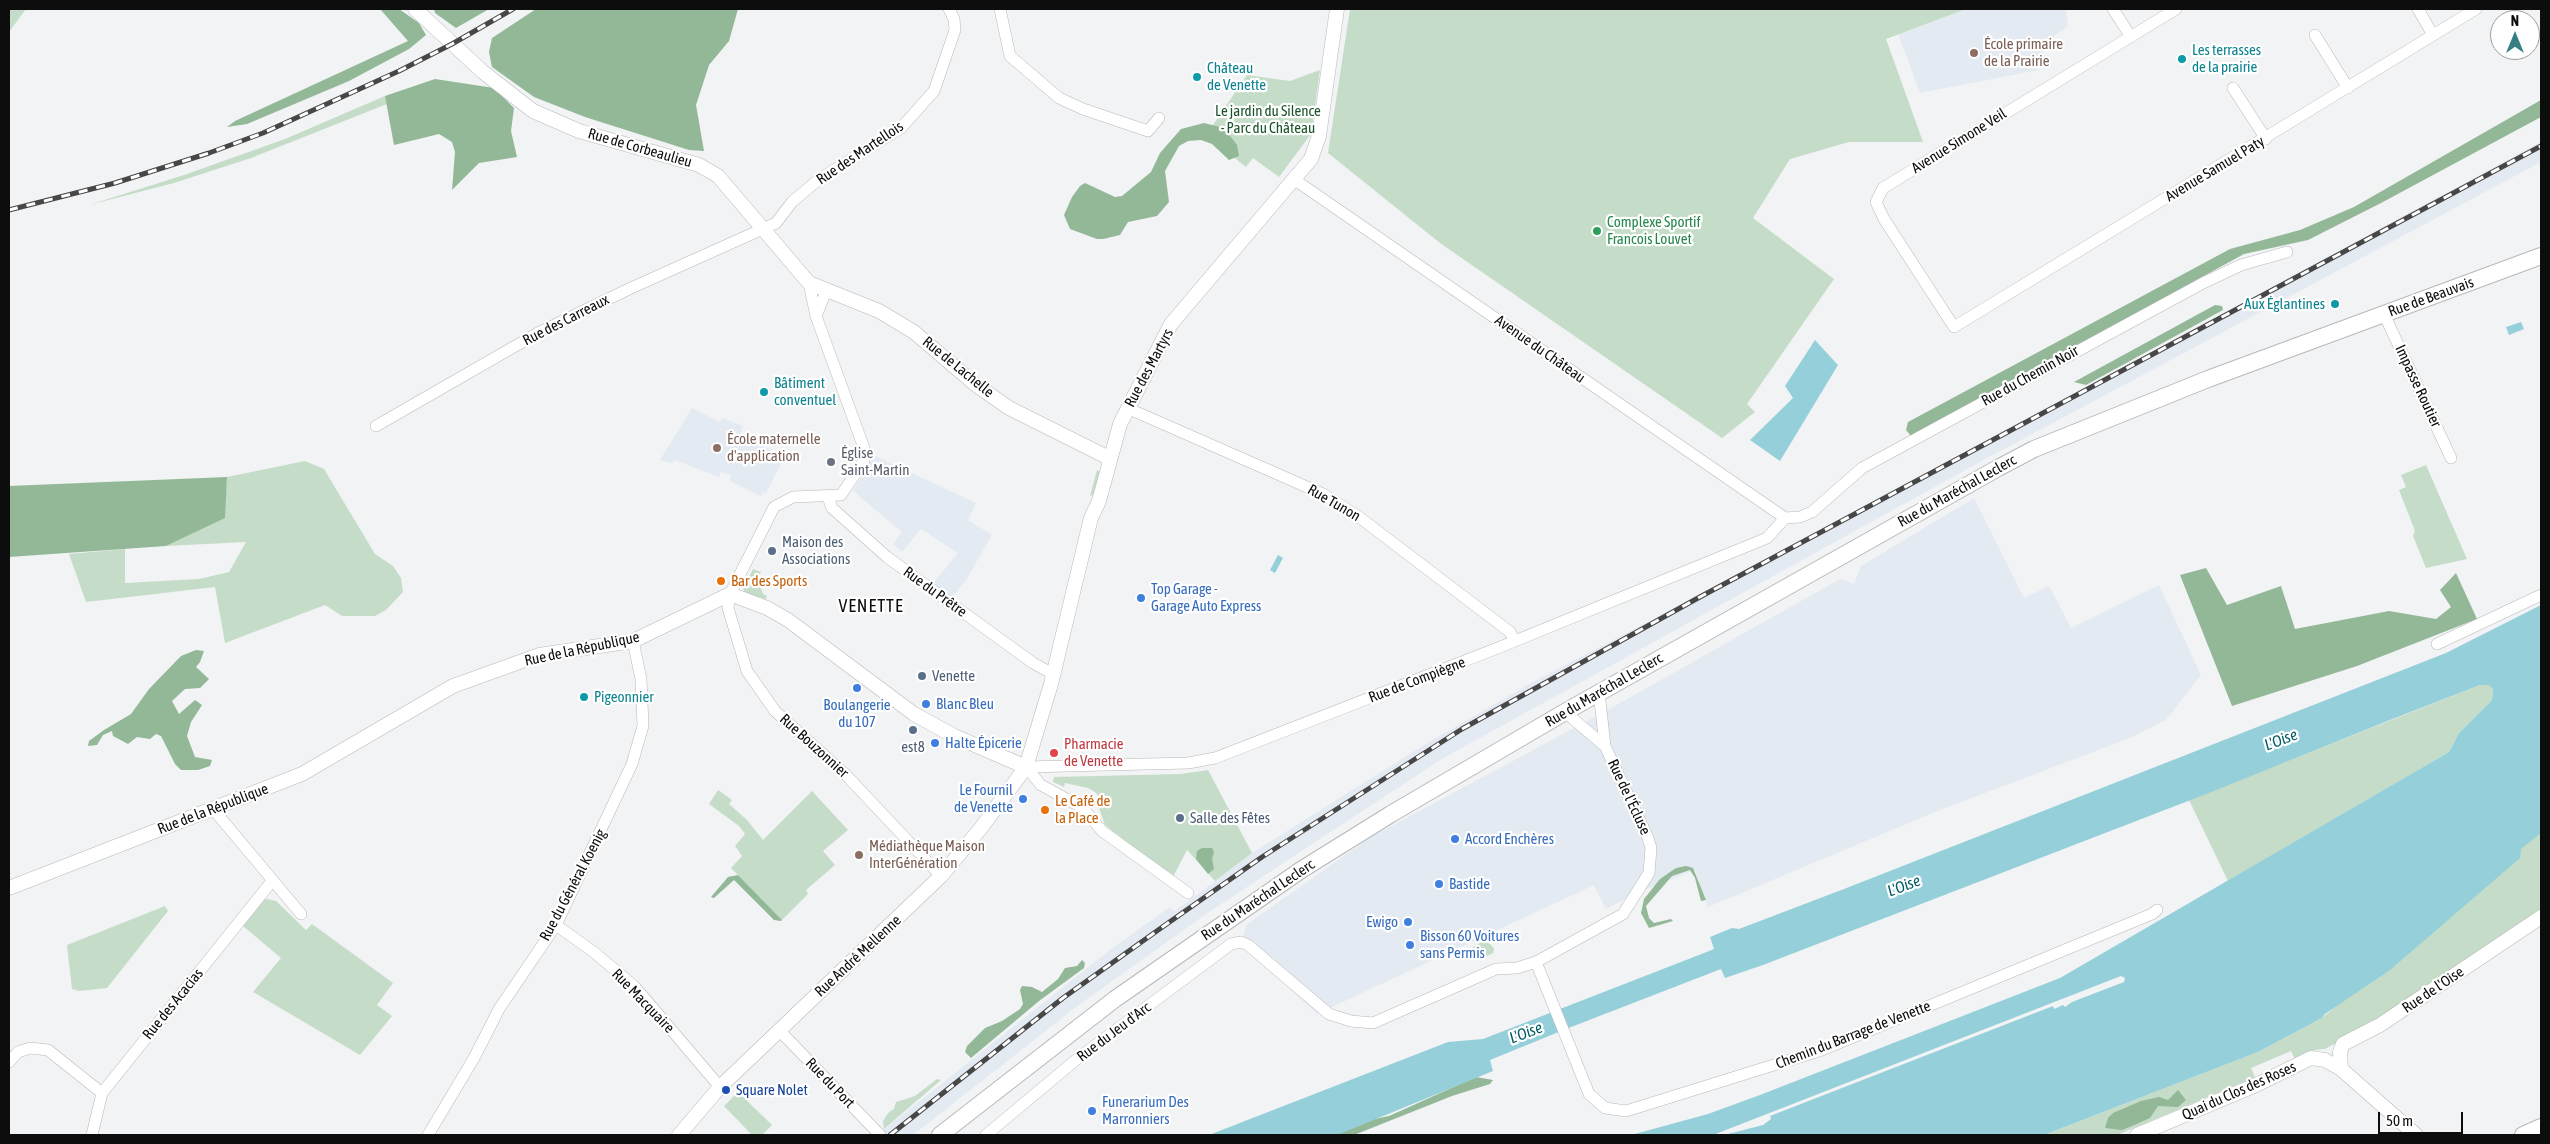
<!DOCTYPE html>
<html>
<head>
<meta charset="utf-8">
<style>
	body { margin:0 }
	#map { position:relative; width:2550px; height:1144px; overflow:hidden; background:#f2f3f4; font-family:"Asap Condensed",sans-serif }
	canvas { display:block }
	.frame { position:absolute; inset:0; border:10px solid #0d0d0e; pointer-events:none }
	.north { position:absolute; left:2490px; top:10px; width:50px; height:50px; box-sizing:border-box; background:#fff; border:1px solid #9e9e9f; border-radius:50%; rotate:0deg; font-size:14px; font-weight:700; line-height:20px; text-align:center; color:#0d0d0e }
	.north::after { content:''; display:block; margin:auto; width:18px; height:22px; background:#367e83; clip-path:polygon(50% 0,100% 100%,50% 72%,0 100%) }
	.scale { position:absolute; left:2378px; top:1112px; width:85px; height:22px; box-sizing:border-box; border:2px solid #0d0d0e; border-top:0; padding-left:6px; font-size:15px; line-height:18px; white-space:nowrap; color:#0d0d0e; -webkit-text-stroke:4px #fff; paint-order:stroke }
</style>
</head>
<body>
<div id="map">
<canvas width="2550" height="1144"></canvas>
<div class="frame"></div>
<div class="north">N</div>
<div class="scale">50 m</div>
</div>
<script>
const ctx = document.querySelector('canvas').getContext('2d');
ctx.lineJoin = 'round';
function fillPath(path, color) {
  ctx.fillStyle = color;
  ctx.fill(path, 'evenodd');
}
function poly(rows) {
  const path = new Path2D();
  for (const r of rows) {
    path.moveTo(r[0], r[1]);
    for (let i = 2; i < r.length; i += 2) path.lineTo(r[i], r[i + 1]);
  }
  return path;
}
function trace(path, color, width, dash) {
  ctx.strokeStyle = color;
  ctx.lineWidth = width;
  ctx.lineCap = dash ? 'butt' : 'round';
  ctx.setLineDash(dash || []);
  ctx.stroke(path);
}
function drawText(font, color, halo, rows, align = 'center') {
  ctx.font = font + ' "Asap Condensed",sans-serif';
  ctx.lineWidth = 4.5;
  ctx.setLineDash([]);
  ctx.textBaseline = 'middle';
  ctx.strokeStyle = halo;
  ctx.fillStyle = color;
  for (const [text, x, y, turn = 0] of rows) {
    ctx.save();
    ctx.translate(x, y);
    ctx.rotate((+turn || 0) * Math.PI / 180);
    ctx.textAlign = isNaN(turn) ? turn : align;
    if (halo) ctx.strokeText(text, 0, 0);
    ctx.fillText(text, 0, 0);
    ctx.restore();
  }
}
fillPath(poly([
	[1966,9,2066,9,2068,26,2055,35,2046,45,2039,62,2038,70,1920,93,1898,34],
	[2541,142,2541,162,1978,463,1440,760,1206,914,1080,1004,913,1135,877,1135,1111,949,1170,907,1174,912,1252,853,1424,745,1531,683,1747,570],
	[692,408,720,422,722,418,743,426,740,435,784,457,766,493,763,492,761,496,730,481,731,475,721,472,719,477,675,460,672,463,660,460],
	[871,454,976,503,968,520,992,535,966,580,951,599,932,585,958,553,921,529,902,552,893,544,902,532,853,491,871,460],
	[1974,498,2024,598,2049,586,2071,628,2159,585,2201,675,2166,720,2130,738,1940,810,1708,907,1695,870,1644,890,1606,909,1594,885,1317,1014,1242,944,1246,925,1371,837,1604,712,1840,579,1854,584,1861,566]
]), '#e4eaf2');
fillPath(poly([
	[9,9,26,9,9,32],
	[1350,9,1966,9,1886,39,1923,142,1849,142,1790,159,1753,218,1834,279,1747,404,1755,412,1722,438,1440,243,1328,153],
	[1320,70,1311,134,1279,177,1253,158,1246,167,1206,135,1247,75,1290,81],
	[385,96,387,104,251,158,174,183,89,205,184,175,285,139],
	[305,461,324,469,375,554,393,566,401,578,403,592,386,610,375,616,342,616,325,605,225,643,215,587,86,602,69,554,125,549,125,583,199,579,229,572,246,542,166,546,224,518,227,477],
	[2426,465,2467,559,2426,568,2413,536,2415,531,2399,490,2406,487,2401,475],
	[1097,470,1100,472,1093,495,1090,496],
	[753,569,761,572,757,579,763,594,767,596,766,599,745,593,743,588],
	[2480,685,2488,685,2493,689,2492,700,2459,733,2449,752,2228,881,2189,800],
	[1208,770,1252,853,1215,881,1187,850,1173,877,1177,882,1105,825,1099,808,1105,803,1095,792,1088,788,1065,783,1064,787,1053,782,1054,777,1181,774],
	[718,790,732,800,729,804,747,820,763,840,812,791,848,830,823,851,835,865,806,890,808,894,782,920,731,868,742,856,735,846,745,834,739,826,709,804],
	[2541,831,2541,911,2382,1018,2325,1049,2315,1050,2295,1059,2291,1051,2251,1068,2255,1077,2117,1135,2044,1135,2258,1052,2322,1018],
	[267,899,276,901,306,930,312,924,393,983,377,1005,392,1016,360,1055,253,992,281,958,243,926,264,900],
	[165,906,168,911,107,988,79,991,72,989,67,945],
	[1483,941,1488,942,1494,948,1493,953,1487,956,1476,953,1472,948],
	[937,1079,941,1080,884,1129,883,1121,889,1112,894,1109,896,1102,915,1096],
	[738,1092,772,1125,762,1135,752,1135,724,1106]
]), '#c5ddc8');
fillPath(poly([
	[380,9,399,9,419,23,426,35,409,49,349,81,247,124,227,127,235,121,408,41],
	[434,9,489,9,456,28,435,13],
	[536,9,738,9,729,41,709,65,696,105,704,151,689,150,585,117,534,97,492,67,489,52,492,38],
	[435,79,494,88,514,108,511,131,517,157,479,163,452,190,455,152,452,142,439,134,394,145,385,96],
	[2541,100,2541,117,2381,203,2308,240,2244,254,1911,436,1906,430,1908,422,2230,249,2300,230,2354,207],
	[1204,123,1224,128,1237,145,1239,156,1229,160,1212,144,1201,140,1188,141,1179,146,1165,171,1169,202,1157,216,1128,222,1120,235,1103,239,1097,239,1070,229,1064,215,1072,197,1080,186,1085,183,1115,197,1122,196,1151,172,1160,153,1181,129],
	[2215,305,2222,306,2223,310,2086,385,2074,382],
	[227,477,225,518,166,546,9,557,9,486],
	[2206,568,2227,605,2281,586,2295,629,2389,611,2436,619,2451,607,2440,590,2456,573,2477,619,2357,666,2232,706,2180,575],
	[196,650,204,651,200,662,196,667,209,679,200,688,185,689,172,701,179,714,195,700,202,705,191,722,187,736,195,757,212,760,210,766,198,770,181,770,175,764,161,736,156,734,150,739,137,737,128,744,113,736,112,731,103,735,97,745,88,746,89,741,104,730,131,714,149,689,181,656],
	[1202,848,1212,848,1214,852,1212,859,1214,869,1208,874,1196,859,1197,851],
	[1686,866,1693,868,1706,900,1701,901,1695,878,1690,870,1672,876,1646,906,1649,918,1654,923,1671,919,1673,921,1649,928,1641,913,1644,899,1660,879,1676,868],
	[738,875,782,920,781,921,774,920,734,880,714,898,711,897,728,877],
	[1082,960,1085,963,1084,968,1039,1001,971,1058,965,1052,967,1046,985,1028,1002,1021,1020,1009,1023,1004,1020,990,1022,986,1032,987,1042,992,1058,979,1065,968,1077,966],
	[1476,1077,1493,1080,1490,1084,1452,1096,1354,1135,1332,1135,1370,1120,1389,1116],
	[2178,1090,2186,1100,2178,1107,2158,1106,2150,1118,2132,1126,2122,1130,2105,1128,2108,1118,2113,1113,2141,1101,2159,1097,2168,1100]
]), '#92b897');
fillPath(poly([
	[2521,322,2524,329,2509,335,2506,327],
	[1815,340,1838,365,1780,461,1750,440,1793,398,1785,386],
	[1278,555,1283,558,1275,573,1270,570],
	[2541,605,2541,833,2521,849,2520,858,2390,970,2325,1014,2322,1018,2258,1052,2044,1135,1724,1135,1763,1125,1771,1119,1770,1116,2053,1006,2054,1009,2063,1005,2065,1007,2072,1002,2124,982,2125,978,2121,976,1713,1135,1631,1135,1708,1114,1760,1095,2060,978,2449,752,2459,733,2492,700,2493,689,2488,685,2480,685,2390,720,2214,791,1763,965,1725,978,1721,969,1566,1029,1490,1060,1493,1071,1337,1135,1209,1135,1448,1042,1483,1039,1704,953,1714,949,1710,937,1732,928,1739,929,1844,889,2446,653]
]), '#95d0da');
const minor = poly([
	[1000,9,1010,56,1059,98,1083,109,1148,131,1159,118],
	[2113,9,2131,37],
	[2176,9,1883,188,1876,202,1884,219,1954,327,2476,9],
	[2418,9,2433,35],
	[2315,35,2348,88],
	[2233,88,2266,139],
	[1295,180,1785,518],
	[809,283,816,316,827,289],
	[2384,314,2451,458],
	[816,316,864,448,864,461,841,495,793,497,774,507,730,594,728,608,747,671,775,711,846,775,941,876],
	[1127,408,1323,494,1359,517,1510,632,1515,641],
	[376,426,538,333,631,288,776,223,792,202,818,180,901,128,934,91,955,30,954,19,949,9],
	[828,497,832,508,887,557,1033,663,1053,674],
	[1785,518,1800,517,1812,512,1862,468,2203,283,2241,265,2287,252],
	[2437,644,2541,595],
	[1599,692,1605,746],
	[1026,767,1188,763,1215,758,1500,647,1767,538,1785,518],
	[1026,767,1041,785,1083,808,1102,831,1188,893],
	[213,809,301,914],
	[556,925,595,953,635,987,720,1087],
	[1536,962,1589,1094,1605,1108,1626,1111,1822,1050,2152,914,2157,910],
	[779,1030,880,1135],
	[9,1062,18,1052,30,1048,48,1050,102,1093],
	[92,1135,102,1093,272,881],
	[428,1135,474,1058,499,1009,556,925,632,764,643,726,641,679,633,641],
	[986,1135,1077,1059,1231,944,1241,942,1248,945,1329,1014,1351,1021,1373,1023,1496,969,1517,968,1536,962,1623,914,1649,873,1651,848,1648,838,1605,746,1565,712]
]);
const tertiary = poly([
	[415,9,483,72,533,111,579,131,699,165,718,176,809,283,879,311,914,332,976,385,1009,408,1109,458],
	[9,888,302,774,453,686,539,655,633,641,730,594,767,608,788,620,914,714,954,736,1026,767],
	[2341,1069,2340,1052,2343,1044,2380,1025,2541,917],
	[679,1135,720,1087,941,876,981,828,1026,767,1051,684,1091,518,1099,501,1120,424,1171,324,1311,159,1319,136,1337,9],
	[2137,1135,2256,1085,2311,1058,2325,1060,2341,1069,2416,1135]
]);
const secondary = poly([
	[940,1135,1115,999,1301,870,1391,814,1565,712,1998,468,2034,449,2208,379,2541,256],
	[2523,1135,2541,1127]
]);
trace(minor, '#b7b8ba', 12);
trace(tertiary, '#b7b8ba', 15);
trace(secondary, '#b7b8ba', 18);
trace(minor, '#fff', 11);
trace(tertiary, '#fff', 14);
trace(secondary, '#fff', 16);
const rail = poly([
	[9,210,115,183,209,153,263,133,399,71,452,44,513,9],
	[890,1135,1063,998,1161,928,1262,857,1462,729,1698,598,2541,146]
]);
trace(rail, '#474748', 5);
trace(rail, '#fff', 3, [9]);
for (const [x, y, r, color] of [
	[1974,53,5,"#8d6e63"],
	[2182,59,5,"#0f9aa8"],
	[1197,77,5,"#0f9aa8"],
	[1597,231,5,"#2e9e5b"],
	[2335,304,5,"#0f9aa8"],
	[764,392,5,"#0f9aa8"],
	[717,448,5,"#8d6e63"],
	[831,462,5,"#6b7280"],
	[772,551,5,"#5c6f8a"],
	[721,581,5,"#e8710a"],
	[1141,598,5,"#3f7fe0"],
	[922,676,5,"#5c6f8a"],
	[857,688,5,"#3f7fe0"],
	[584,697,5,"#0f9aa8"],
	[926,704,5,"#3f7fe0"],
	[913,730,5,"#5c6f8a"],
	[935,743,5,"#3f7fe0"],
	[1054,753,5,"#e0444e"],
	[1023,799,5,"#3f7fe0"],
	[1045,810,5,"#e8710a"],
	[1180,818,5,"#5c6f8a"],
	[1455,839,5,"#3f7fe0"],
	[859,855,5,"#8d6e63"],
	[1439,884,5,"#3f7fe0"],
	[1408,922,5,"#3f7fe0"],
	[1410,945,5,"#3f7fe0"],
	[726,1090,5,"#1a4fb4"],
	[1092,1111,5,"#3f7fe0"]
]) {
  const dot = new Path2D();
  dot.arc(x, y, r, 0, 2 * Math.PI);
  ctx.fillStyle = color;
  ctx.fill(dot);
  trace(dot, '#fff', 2);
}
drawText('15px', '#785e54', '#fff', [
	["École primaire",1984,44],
	["de la Prairie",1984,61],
	["École maternelle",727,439],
	["d'application",727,456],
	["Médiathèque Maison",869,846],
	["InterGénération",869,863]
], 'left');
drawText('15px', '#0d838f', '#fff', [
	["Les terrasses",2192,50],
	["de la prairie",2192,67],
	["Château",1207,68],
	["de Venette",1207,85],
	["Aux Églantines",2325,304,"right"],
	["Bâtiment",774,383],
	["conventuel",774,400],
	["Pigeonnier",594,697]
], 'left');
drawText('15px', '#1a5329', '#fff', [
	["Le jardin du Silence",1268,111],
	["- Parc du Château",1268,128]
]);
drawText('15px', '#0d0d0e', '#fff', [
	["Avenue Simone Veil",1959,141,-32],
	["Rue de Corbeaulieu",640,148,16],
	["Rue des Martellois",860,153,-34],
	["Avenue Samuel Paty",2215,169,-31],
	["Rue de Beauvais",2431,297,-20],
	["Rue des Carreaux",566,320,-27],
	["Avenue du Château",1540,349,35],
	["Rue de Lachelle",958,367,39],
	["Rue des Martyrs",1149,368,-62],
	["Rue du Chemin Noir",2030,376,-29],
	["Impasse Routier",2418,386,65],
	["Rue du Maréchal Leclerc",1957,491,-29],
	["Rue Tunon",1334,503,30],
	["Rue du Prêtre",935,592,36],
	["Rue de la République",582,649,-12],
	["Rue de Compiègne",1417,680,-21],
	["Rue du Maréchal Leclerc",1604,690,-30],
	["Rue Bouzonnier",814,746,42],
	["Rue de l'Écluse",1629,797,65],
	["Rue de la République",213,809,-21],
	["Rue du Général Koenig",573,885,-62],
	["Rue du Maréchal Leclerc",1258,900,-34],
	["Rue André Mellenne",858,956,-43],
	["Rue de l'Oise",2433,990,-34],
	["Rue Macquaire",643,1001,46],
	["Rue des Acacias",173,1004,-51],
	["Rue du Jeu d'Arc",1114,1032,-37],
	["Chemin du Barrage de Venette",1853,1035,-21],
	["Rue du Port",830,1083,46],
	["Quai du Clos des Roses",2239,1091,-24]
]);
drawText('15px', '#27864d', '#fff', [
	["Complexe Sportif",1607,222],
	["Francois Louvet",1607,239]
], 'left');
drawText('15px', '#5b616d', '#fff', [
	["Église",841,453],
	["Saint-Martin",841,470]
], 'left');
drawText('15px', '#4e5e75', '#fff', [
	["Maison des",782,542],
	["Associations",782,559],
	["Venette",932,676],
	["est8",913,747,"center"],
	["Salle des Fêtes",1190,818]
], 'left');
drawText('15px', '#c56008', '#fff', [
	["Bar des Sports",731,581],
	["Le Café de",1055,801],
	["la Place",1055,818]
], 'left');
drawText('15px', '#366cbe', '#fff', [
	["Top Garage -",1151,589],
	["Garage Auto Express",1151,606],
	["Blanc Bleu",936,704],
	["Boulangerie",857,705,"center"],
	["du 107",857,722,"center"],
	["Halte Épicerie",945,743],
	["Le Fournil",1013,790,"right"],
	["de Venette",1013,807,"right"],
	["Accord Enchères",1465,839],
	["Bastide",1449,884],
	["Ewigo",1398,922,"right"],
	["Bisson 60 Voitures",1420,936],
	["sans Permis",1420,953],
	["Funerarium Des",1102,1102],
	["Marronniers",1102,1119]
], 'left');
drawText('15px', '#be3a42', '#fff', [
	["Pharmacie",1064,744],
	["de Venette",1064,761]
], 'left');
drawText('15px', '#164399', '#fff', [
	["Square Nolet",736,1090]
], 'left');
drawText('italic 16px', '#035b66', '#fff', [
	["L'Oise",2281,740,-21],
	["L'Oise",1904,886,-21],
	["L'Oise",1526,1033,-21]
]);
ctx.letterSpacing = '1px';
drawText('18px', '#0d0d0e', '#fff', [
	["VENETTE",871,606]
]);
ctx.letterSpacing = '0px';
</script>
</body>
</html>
